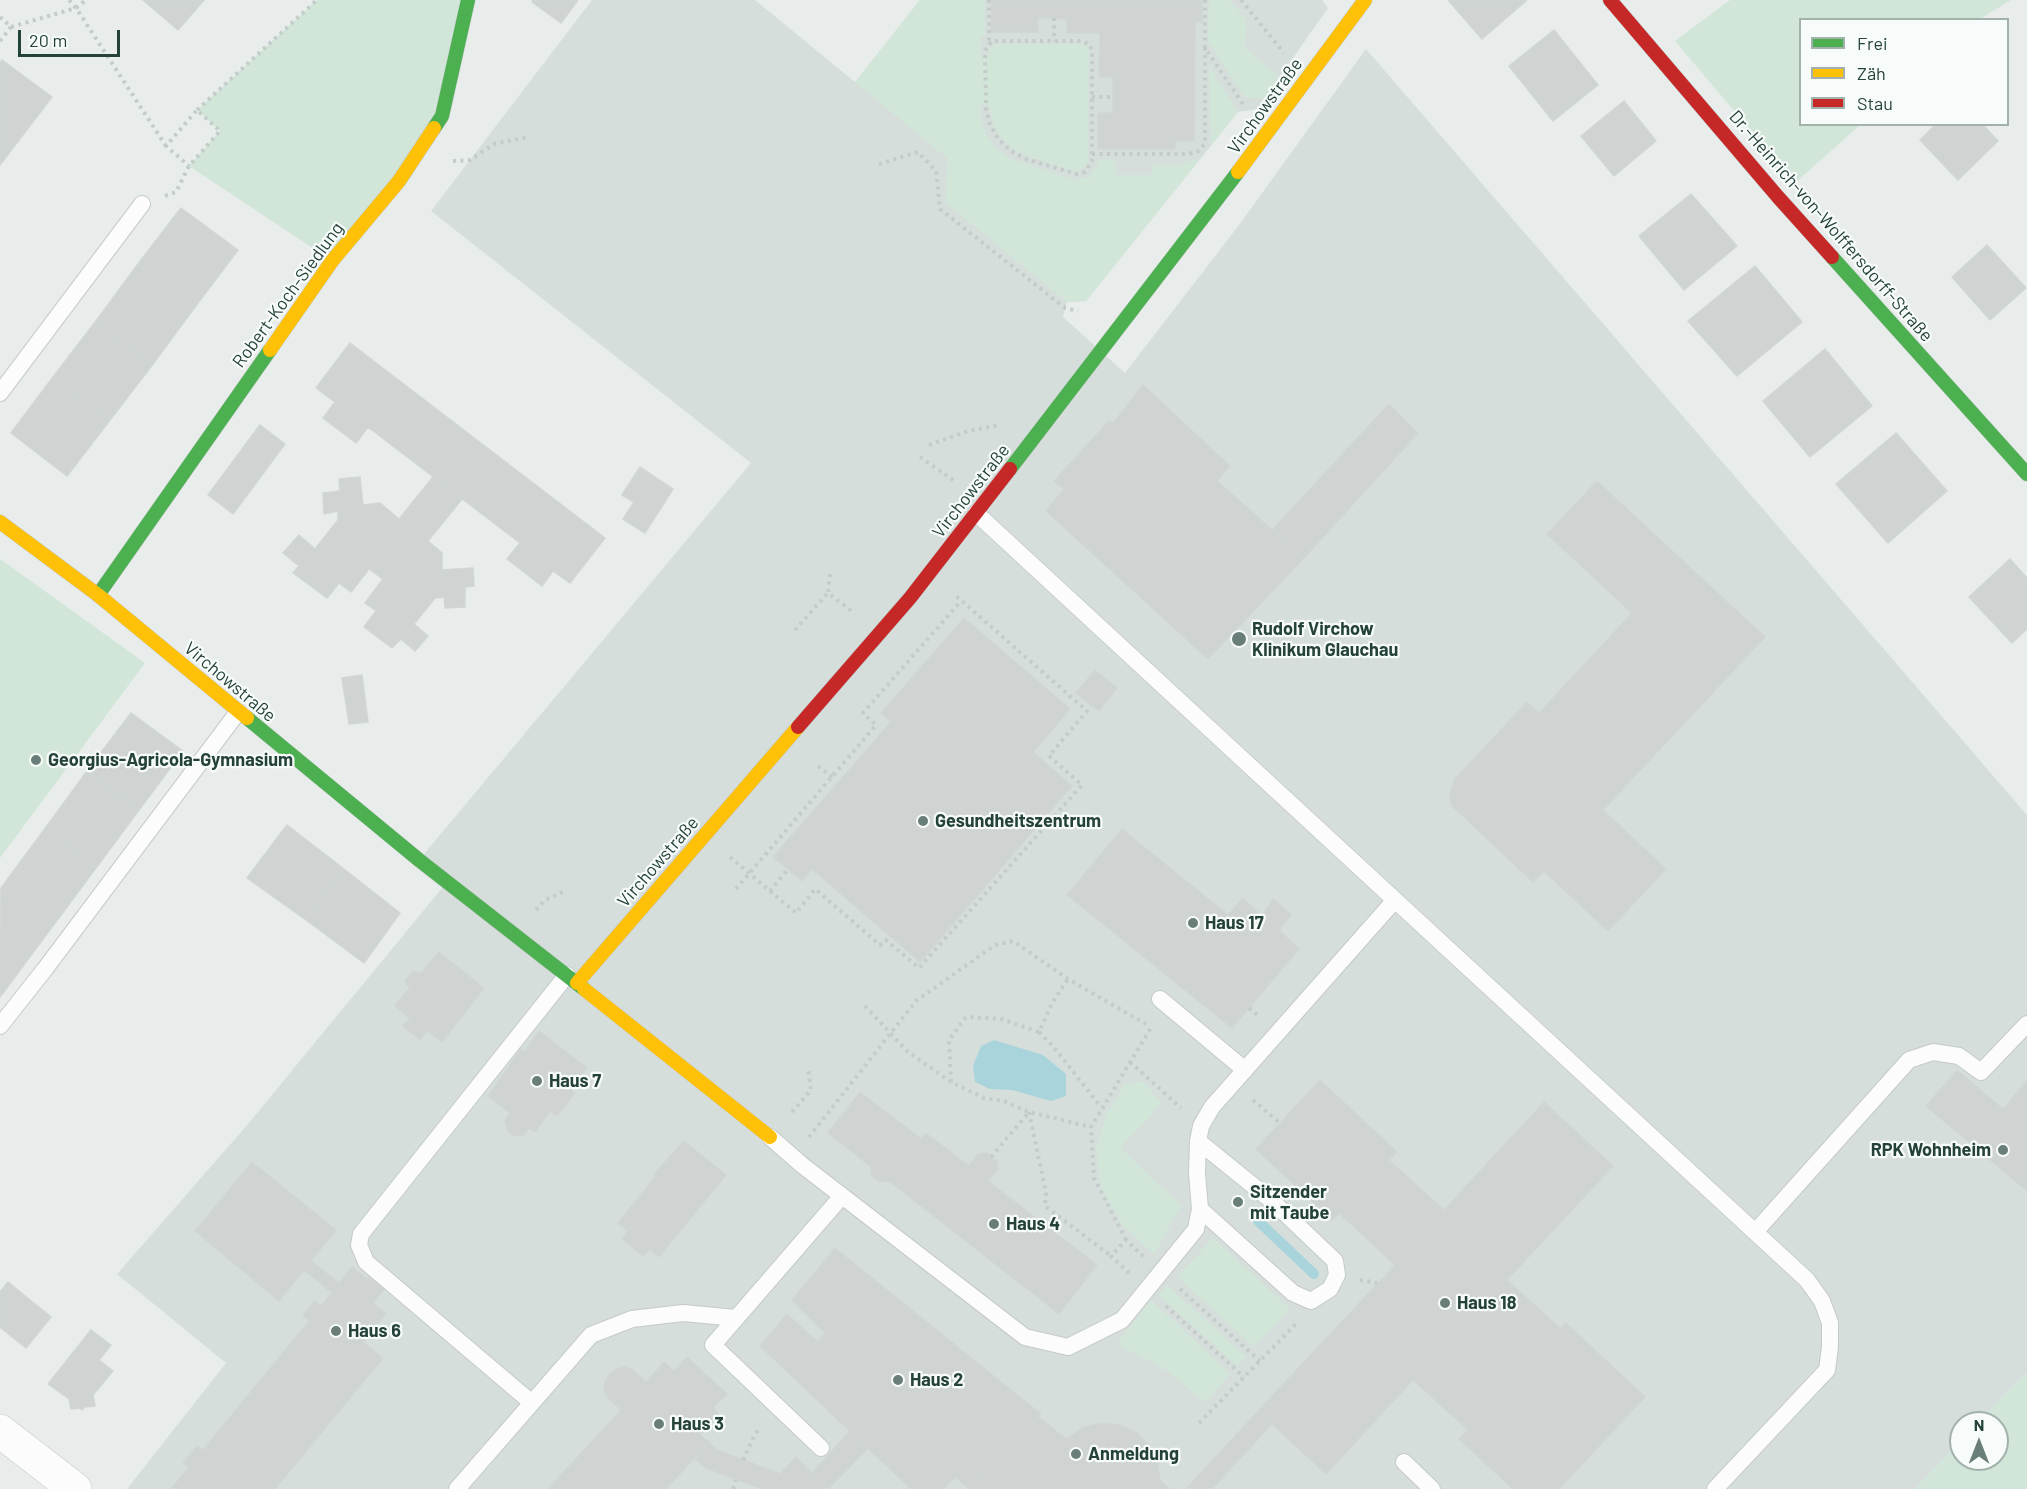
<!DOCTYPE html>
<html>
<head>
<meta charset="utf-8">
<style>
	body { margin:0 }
	#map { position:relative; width:2027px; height:1489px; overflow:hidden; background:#e8edeb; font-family:Barlow,sans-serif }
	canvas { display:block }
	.legend { position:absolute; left:1799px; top:18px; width:210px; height:108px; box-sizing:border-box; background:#f7fbf9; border:2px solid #a3b1ad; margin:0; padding:8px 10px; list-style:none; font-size:18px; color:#24423a }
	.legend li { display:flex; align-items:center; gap:12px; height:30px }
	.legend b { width:30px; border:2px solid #a3b1ad }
	.north { position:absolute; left:1949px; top:1411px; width:60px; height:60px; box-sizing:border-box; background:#f7fbf9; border:2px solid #a3b1ad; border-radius:50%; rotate:0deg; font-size:16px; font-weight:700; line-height:24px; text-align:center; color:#24423a }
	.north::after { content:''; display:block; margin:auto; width:21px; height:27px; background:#697e78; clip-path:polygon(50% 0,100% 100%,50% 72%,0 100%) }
	.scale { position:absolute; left:18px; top:30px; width:102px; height:27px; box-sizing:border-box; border:3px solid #24423a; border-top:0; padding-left:8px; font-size:18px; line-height:21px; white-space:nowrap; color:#24423a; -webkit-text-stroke:4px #f7fbf9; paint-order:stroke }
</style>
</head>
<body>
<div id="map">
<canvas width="2027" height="1489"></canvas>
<ul class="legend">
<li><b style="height:8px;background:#4caf50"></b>Frei</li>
<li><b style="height:8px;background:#ffc107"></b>Zäh</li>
<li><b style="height:8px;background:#c62828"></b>Stau</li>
</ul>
<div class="north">N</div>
<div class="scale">20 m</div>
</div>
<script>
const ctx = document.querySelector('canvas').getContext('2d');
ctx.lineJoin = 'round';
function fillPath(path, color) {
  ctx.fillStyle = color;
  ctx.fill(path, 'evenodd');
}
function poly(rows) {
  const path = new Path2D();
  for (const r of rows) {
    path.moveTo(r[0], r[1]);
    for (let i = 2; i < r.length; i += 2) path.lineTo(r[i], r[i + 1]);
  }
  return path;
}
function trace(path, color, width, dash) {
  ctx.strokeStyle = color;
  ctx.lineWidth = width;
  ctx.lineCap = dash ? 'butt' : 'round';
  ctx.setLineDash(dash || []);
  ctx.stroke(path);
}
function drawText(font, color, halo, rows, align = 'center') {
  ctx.font = font + ' Barlow,sans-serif';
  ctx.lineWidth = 4.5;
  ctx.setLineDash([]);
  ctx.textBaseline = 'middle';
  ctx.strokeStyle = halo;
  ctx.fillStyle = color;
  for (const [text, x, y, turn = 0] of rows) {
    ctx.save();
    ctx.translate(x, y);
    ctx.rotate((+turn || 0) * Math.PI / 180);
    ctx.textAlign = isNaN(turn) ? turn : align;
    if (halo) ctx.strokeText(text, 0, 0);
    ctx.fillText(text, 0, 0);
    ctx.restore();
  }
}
fillPath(poly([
	[592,0,755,0,855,82,920,0,1322,0,1328,8,1257,109,1238,112,1086,301,1067,302,1063,317,1125,373,1239,225,1366,49,2027,815,2027,1372,1978,1423,1961,1423,1961,1441,1915,1489,127,1489,226,1363,117,1274,248,1124,447,882,419,860,751,463,431,211]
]), '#d6dedb');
fillPath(poly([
	[317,0,468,0,442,116,332,261,189,166,220,131,197,110],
	[920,0,985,0,985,35,981,36,981,57,988,57,989,49,996,44,1084,44,1089,49,1088,164,1080,171,1073,171,1027,156,1012,149,1001,138,993,124,989,105,981,105,981,121,987,136,996,148,1009,158,1075,180,1089,177,1097,165,1098,159,1115,159,1116,175,1152,175,1152,165,1181,165,1202,157,1086,301,1067,302,946,203,947,158,855,82],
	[1209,0,1229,0,1246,19,1245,48,1279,77,1265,98,1245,98,1208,41],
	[1730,0,2011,0,1980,19,1800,20,1800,124,1860,125,1795,183,1675,41],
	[1209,66,1238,112,1211,146],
	[0,559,145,663,0,858],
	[1142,1081,1162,1103,1120,1148,1181,1206,1154,1254,1120,1222,1101,1186,1096,1149,1106,1116,1125,1084],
	[1213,1238,1290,1309,1254,1347,1177,1277],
	[1167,1285,1246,1357,1237,1366,1159,1295],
	[1151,1300,1230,1374,1205,1402,1166,1370,1117,1344],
	[2027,1372,2027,1489,1915,1489,1961,1441,1961,1459,1997,1459,1997,1423,1978,1423]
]), '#d1e6d8');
fillPath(poly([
	[994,1040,1043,1055,1066,1074,1066,1096,1051,1101,1012,1090,990,1089,975,1082,973,1066,981,1046]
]), '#a9d4db');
trace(poly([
	[1258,1221,1314,1274]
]), '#a9d4db', 10);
const building = poly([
	[143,0,204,0,178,30,143,0],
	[533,0,578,0,561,23,532,2,533,0],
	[992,0,1202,0,1202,22,1195,22,1194,141,1175,141,1175,149,1098,149,1098,113,1113,113,1113,77,1099,77,1100,33,1067,33,1067,19,1054,18,1038,18,1038,32,991,32,992,0],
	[1448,0,1527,0,1482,39,1448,0],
	[1554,30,1598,85,1553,121,1509,66,1554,30],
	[2,60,52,97,9,153,0,146,0,63,2,60],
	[1624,101,1656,141,1614,176,1581,136,1624,101],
	[1936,124,1982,124,1998,141,1958,180,1920,140,1936,124],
	[0,146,9,153,0,165,0,146],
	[1691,194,1737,246,1684,290,1639,236,1691,194],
	[181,208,238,250,195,307,138,264,181,208],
	[1987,245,2026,288,1990,320,1952,277,1987,245],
	[138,264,195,307,153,364,96,321,138,264],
	[1755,266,1802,322,1737,376,1688,321,1755,266],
	[96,321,153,364,110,420,53,377,96,321],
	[350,343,605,538,570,583,553,571,542,586,507,559,520,543,368,427,356,443,323,418,335,402,316,388,350,343],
	[1825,349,1872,406,1810,457,1763,401,1825,349],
	[53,377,110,420,67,476,11,433,53,377],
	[1143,385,1230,466,1217,481,1304,558,1208,659,1046,511,1064,489,1054,481,1108,422,1114,422,1143,385],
	[1389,404,1418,433,1304,558,1272,530,1389,404],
	[260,425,285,444,233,514,208,495,260,425],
	[1896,433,1947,491,1888,543,1836,484,1896,433],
	[640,467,673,489,645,533,623,519,634,502,622,495,640,467],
	[360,477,363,505,380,503,399,519,433,477,462,499,428,541,442,553,442,570,473,568,474,586,465,587,465,607,445,608,444,597,435,598,414,624,428,636,415,651,401,639,392,648,364,627,376,611,365,603,383,579,369,569,351,592,339,583,327,598,293,573,299,566,283,553,299,535,315,549,338,520,338,511,324,514,323,493,340,491,339,479,360,477],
	[1597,481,1765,637,1603,810,1666,869,1608,931,1544,871,1533,882,1451,805,1450,793,1455,779,1527,702,1539,713,1632,613,1547,534,1597,481],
	[2010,559,2027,578,2027,629,2012,643,1969,597,2010,559],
	[964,618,1070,709,1033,752,1072,786,920,962,812,869,802,881,773,857,891,722,881,713,964,618],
	[1095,670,1117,688,1099,711,1076,693,1095,670],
	[362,675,368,722,349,724,342,678,362,675],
	[131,713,183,751,139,810,87,771,131,713],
	[87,771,139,810,96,868,44,830,87,771],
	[287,825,344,869,306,920,247,878,287,825],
	[1122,829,1228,915,1243,898,1262,916,1273,899,1291,915,1279,930,1299,949,1232,1028,1067,895,1122,829],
	[44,830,96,868,52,927,1,888,44,830],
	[344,869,400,913,364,963,306,920,344,869],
	[1,888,52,927,9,985,0,979,1,888],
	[439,952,484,988,442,1042,427,1031,420,1040,403,1026,410,1018,395,1006,410,987,407,985,406,980,413,971,421,973,439,952],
	[0,979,9,985,0,997,0,979],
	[539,1031,587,1068,570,1089,575,1093,557,1116,550,1111,535,1132,529,1128,524,1135,513,1136,507,1130,505,1120,510,1113,488,1096,521,1049,524,1052,539,1031],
	[1957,1070,2003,1109,2027,1080,2027,1191,1926,1106,1957,1070],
	[1320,1080,1397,1152,1389,1160,1444,1210,1544,1102,1613,1166,1507,1280,1561,1329,1566,1323,1645,1397,1559,1489,1513,1489,1459,1439,1468,1430,1413,1380,1326,1474,1258,1411,1395,1265,1339,1213,1332,1220,1256,1149,1320,1080],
	[860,1092,921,1139,926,1133,969,1166,978,1154,987,1153,991,1157,997,1161,998,1169,988,1181,1097,1265,1059,1314,889,1181,880,1182,872,1176,871,1167,828,1133,860,1092],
	[684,1141,726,1175,659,1257,650,1249,643,1256,622,1239,628,1231,618,1223,656,1176,654,1174,684,1141],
	[252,1162,336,1230,311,1261,339,1283,352,1267,367,1279,369,1277,384,1289,373,1303,386,1314,363,1342,383,1358,275,1489,171,1489,189,1467,183,1463,197,1446,203,1450,309,1321,303,1315,315,1301,321,1306,332,1293,304,1270,279,1301,195,1231,252,1162],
	[835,1248,1041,1414,975,1475,992,1489,969,1489,955,1477,943,1489,911,1489,760,1346,787,1314,818,1342,825,1333,792,1300,835,1248],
	[8,1282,51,1317,26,1348,0,1327,0,1292,8,1282],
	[91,1330,111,1345,99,1360,113,1371,93,1395,95,1406,85,1407,82,1410,79,1408,71,1409,69,1399,48,1384,91,1330],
	[687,1357,727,1394,713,1408,719,1414,700,1435,709,1442,666,1489,548,1489,621,1410,608,1398,604,1390,605,1381,610,1373,617,1369,625,1367,633,1370,646,1382,664,1362,674,1371,687,1357],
	[1258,1411,1272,1424,1212,1489,1186,1489,1258,1411],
	[1039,1417,1066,1439,1084,1427,1102,1423,1120,1425,1137,1433,1150,1446,1158,1462,1160,1480,1170,1489,992,1489,975,1475,1039,1417],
	[850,1431,868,1448,828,1489,812,1473,850,1431],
	[709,1442,717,1450,781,1474,766,1489,762,1489,706,1468,694,1458,709,1442],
	[796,1457,828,1489,766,1489,796,1457]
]);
fillPath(building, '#cfd4d2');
trace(building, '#d1d6d4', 1.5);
const lane = poly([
	[0,393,142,204],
	[976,513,1395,900],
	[1160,999,1245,1070],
	[0,1026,45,969,238,712],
	[770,1137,802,1165,1025,1337,1068,1347,1122,1320,1196,1229,1200,1209,1197,1173,1198,1141,1201,1126,1212,1107,1395,900,1807,1280,1822,1301,1830,1323,1830,1347,1827,1370,1715,1489],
	[1198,1141,1272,1201,1335,1261,1337,1275,1330,1289,1311,1301,1293,1293,1200,1209],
	[1755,1232,1909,1060,1933,1052,1959,1056,1981,1072,2027,1024],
	[532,1403,366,1262,359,1245,361,1234,567,975],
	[821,1448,713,1345,842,1196],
	[1404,1462,1432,1489],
	[457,1489,591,1335,632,1319,683,1313,736,1318]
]);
const street = poly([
	[0,1431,75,1489]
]);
const fast = poly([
	[434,128,442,116,468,0],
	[1832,257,2027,474],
	[1010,469,1238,172],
	[98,595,270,350],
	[247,718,419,860,584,989]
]);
const slow = poly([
	[1238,172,1365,0],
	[270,350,332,261,399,181,434,128],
	[0,522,98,595,247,718],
	[577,983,798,727],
	[584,989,770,1137]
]);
const jam = poly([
	[1610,0,1778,197,1832,257],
	[798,727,910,598,1010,469]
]);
trace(lane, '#c5cac8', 18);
trace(street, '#c5cac8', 34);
trace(fast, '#c3cbc8', 15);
trace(slow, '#c3cbc8', 15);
trace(jam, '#c3cbc8', 15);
trace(poly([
	[69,0,76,8,166,146],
	[989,0,989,44],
	[1205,0,1205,48,1245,107],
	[1241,0,1284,53],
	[0,17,11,27,76,8,86,0],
	[1054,18,1054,41],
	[0,41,11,27],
	[995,41,1082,41,1090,45,1092,51,1092,161,1085,172,1077,174,1026,159,1011,151,999,140,990,125,986,109,985,51,989,44,995,41],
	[1092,97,1113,97],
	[197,110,317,0],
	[1092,154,1189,154,1199,151,1205,143,1205,48],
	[453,161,470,160,494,144,527,137],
	[879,164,918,152,936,171,940,209,1065,308,1078,311],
	[165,196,176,192,189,166,220,131,197,110,166,146,189,166],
	[929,445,968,431,1000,425],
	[920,457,956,482],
	[830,574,828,593,853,612],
	[795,630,828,593],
	[818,766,832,777],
	[730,857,796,913,815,889,880,945,886,940,919,968,1082,785,1049,756,1087,711,955,595],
	[736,889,876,725,863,713,961,601],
	[770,891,788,869],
	[536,910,545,900,565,891],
	[865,1006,908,1052,951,1082,984,1098,1004,1101,1029,1112,1091,1127],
	[1249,1008,1260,1017],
	[1039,1032,1052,1045,1101,1107],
	[1130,1062,1181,1108],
	[951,1082,949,1040,966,1017,1001,1019,1039,1032,1052,1003,1068,979],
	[1253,1100,1280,1123],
	[792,1112,811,1090,808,1068],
	[1029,1112,1046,1193,1045,1206,1111,1256],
	[809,1137,916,1001,995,945,1013,941,1068,979,1146,1024],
	[991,1157,1029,1112],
	[1126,1240,1094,1178,1091,1127,1152,1026],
	[1129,1273,1111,1256,1126,1240,1143,1256],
	[1360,1280,1377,1283],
	[1180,1289,1260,1361],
	[1166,1306,1244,1377],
	[1199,1423,1297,1323],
	[743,1460,755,1434,761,1427],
	[733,1489,736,1480]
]), '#c3ccca', 4, [3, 4.5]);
trace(lane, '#fcfcfc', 16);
trace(street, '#fcfcfc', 33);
trace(fast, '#4caf50', 14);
trace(slow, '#ffc107', 14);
trace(jam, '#c62828', 14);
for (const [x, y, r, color] of [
	[1239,639,8,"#697e78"],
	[36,760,6,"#697e78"],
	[923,821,6,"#697e78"],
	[1193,923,6,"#697e78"],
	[537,1081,6,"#697e78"],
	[2003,1150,6,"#697e78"],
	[1238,1202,6,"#697e78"],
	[994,1224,6,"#697e78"],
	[1445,1303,6,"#697e78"],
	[336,1331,6,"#697e78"],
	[898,1380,6,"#697e78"],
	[659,1424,6,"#697e78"],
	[1076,1454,6,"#697e78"]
]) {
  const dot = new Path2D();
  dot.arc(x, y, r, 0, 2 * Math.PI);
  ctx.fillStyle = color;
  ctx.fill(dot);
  trace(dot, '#f7fbf9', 2);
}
drawText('18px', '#24423a', '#f7fbf9', [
	["Virchowstraße",1265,106,-54],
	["Dr.-Heinrich-von-Wolffersdorff-Straße",1831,226,49],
	["Robert-Koch-Siedlung",288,295,-54],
	["Virchowstraße",971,491,-52],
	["Virchowstraße",230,682,40],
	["Virchowstraße",658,862,-49]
]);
drawText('bold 18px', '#24423a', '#f7fbf9', [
	["Rudolf Virchow",1252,629],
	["Klinikum Glauchau",1252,650],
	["Georgius-Agricola-Gymnasium",48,760],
	["Gesundheitszentrum",935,821],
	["Haus 17",1205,923],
	["Haus 7",549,1081],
	["RPK Wohnheim",1991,1150,"right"],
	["Sitzender",1250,1192],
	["mit Taube",1250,1213],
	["Haus 4",1006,1224],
	["Haus 18",1457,1303],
	["Haus 6",348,1331],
	["Haus 2",910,1380],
	["Haus 3",671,1424],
	["Anmeldung",1088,1454]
], 'left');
</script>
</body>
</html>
